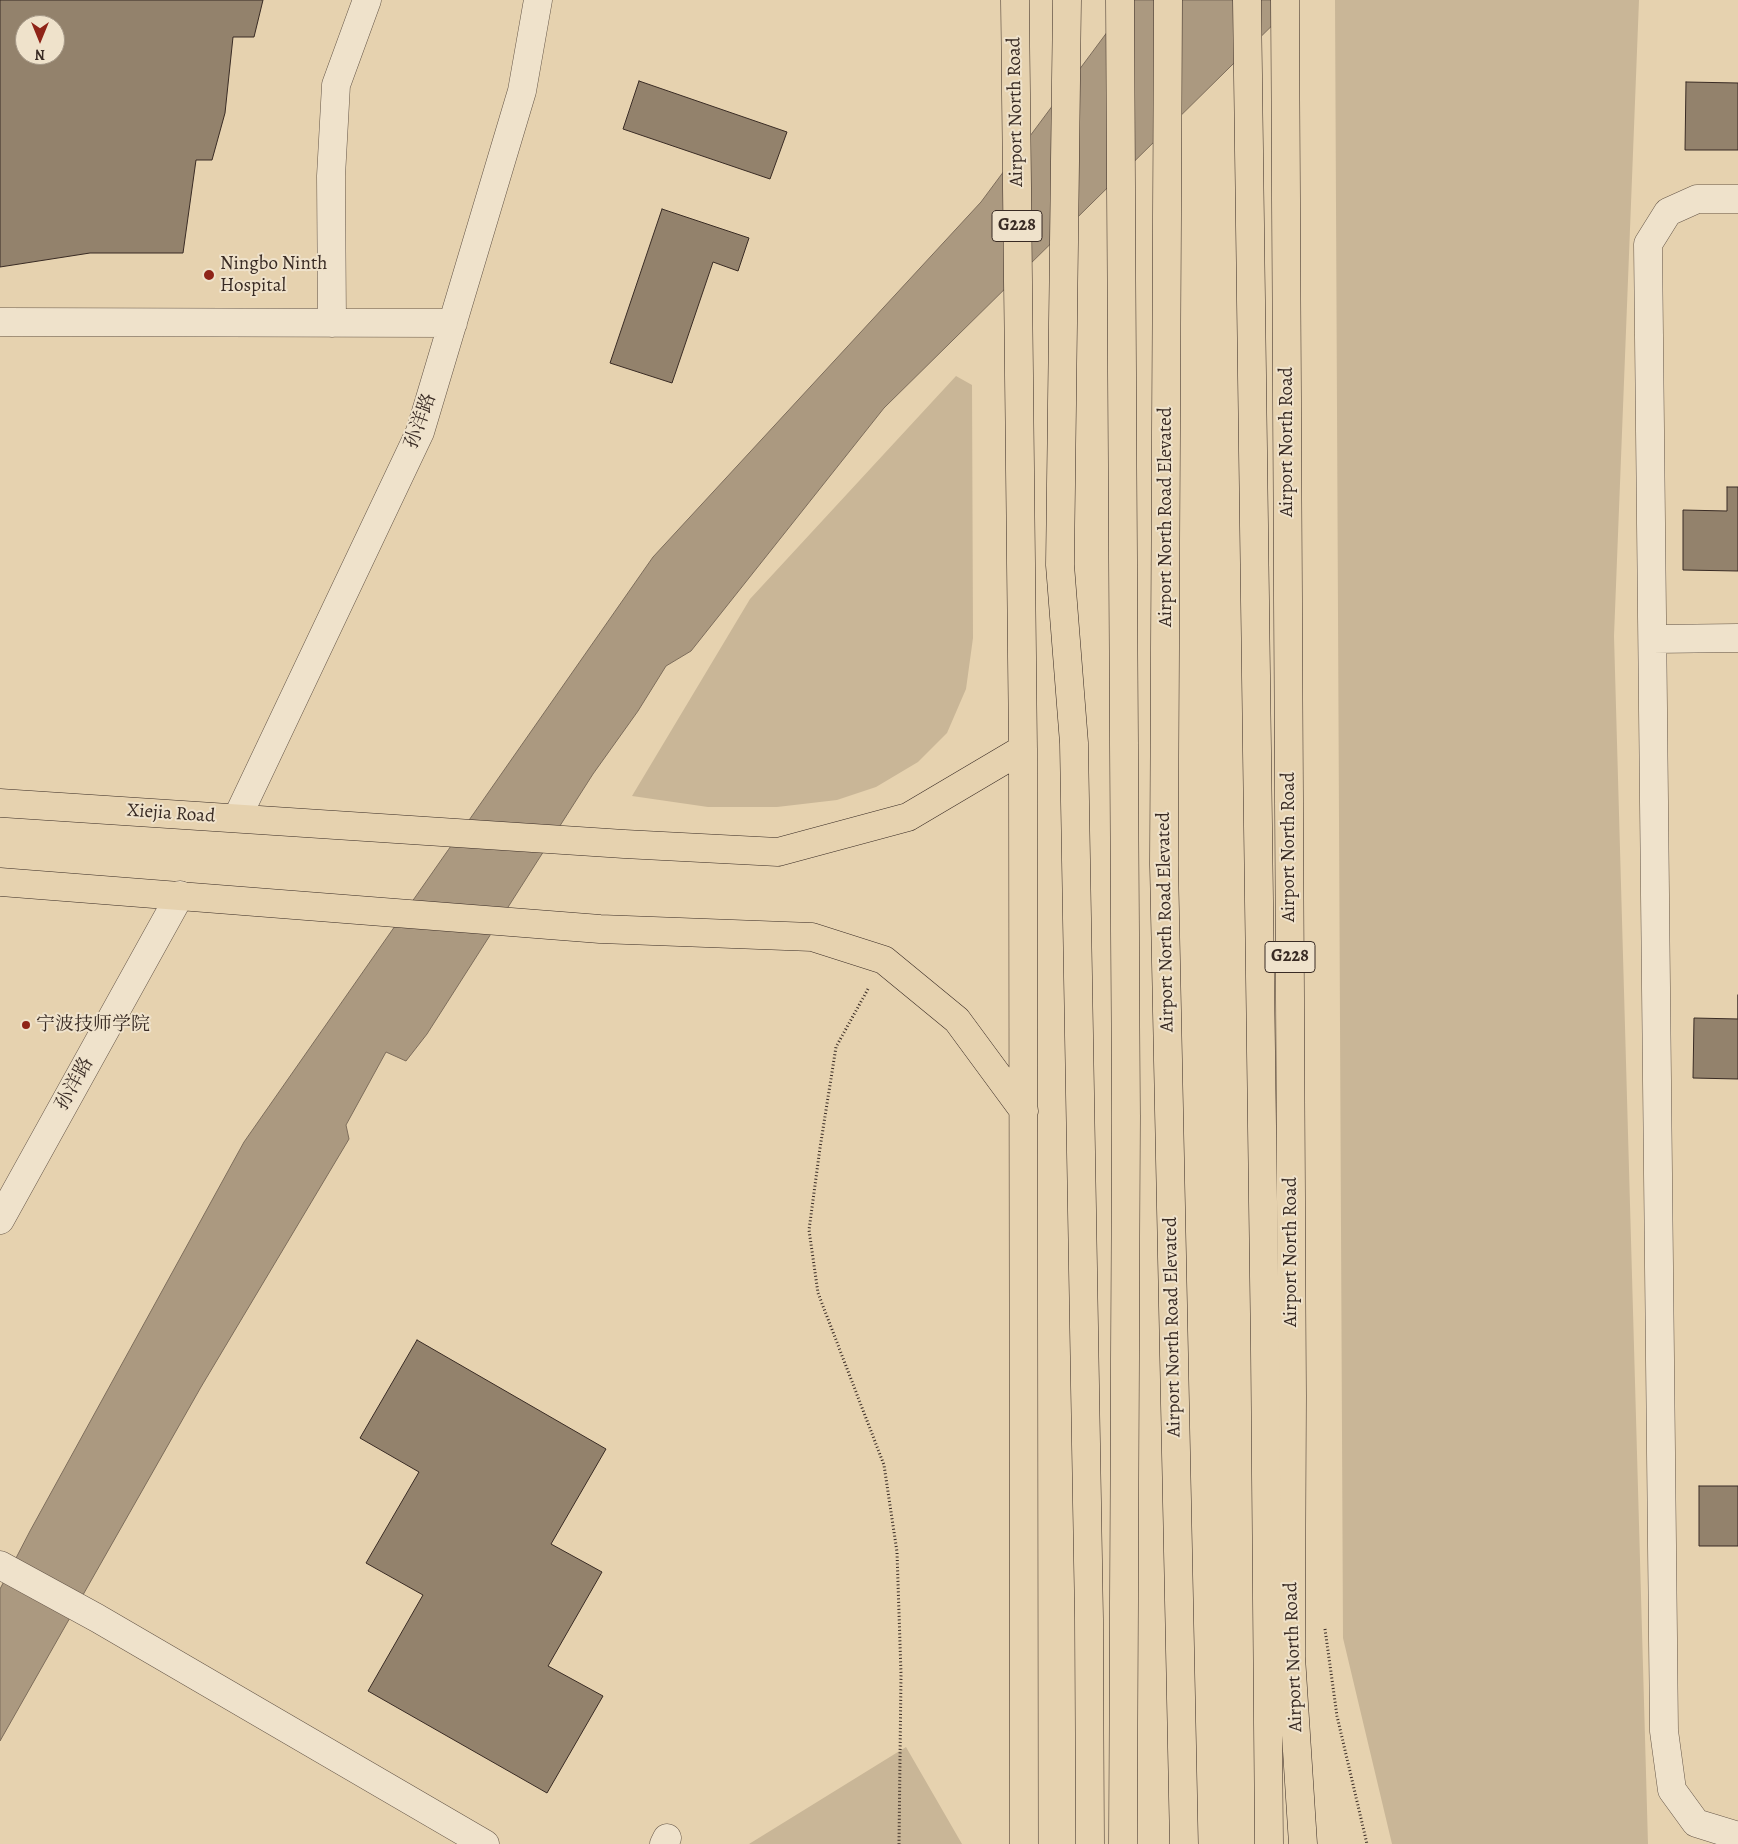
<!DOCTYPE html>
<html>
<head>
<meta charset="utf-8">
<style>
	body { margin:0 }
	#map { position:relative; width:1738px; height:1844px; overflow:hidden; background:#e6d2af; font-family:Alegreya,serif }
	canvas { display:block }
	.north { position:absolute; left:15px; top:15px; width:50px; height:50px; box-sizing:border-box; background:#efe2cb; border:1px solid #a69988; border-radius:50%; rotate:180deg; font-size:14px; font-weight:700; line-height:20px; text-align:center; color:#392b24 }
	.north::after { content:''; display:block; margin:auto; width:18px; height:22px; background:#8f2418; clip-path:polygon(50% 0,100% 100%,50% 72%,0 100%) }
</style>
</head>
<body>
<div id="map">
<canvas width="1738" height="1844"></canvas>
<div class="north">N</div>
</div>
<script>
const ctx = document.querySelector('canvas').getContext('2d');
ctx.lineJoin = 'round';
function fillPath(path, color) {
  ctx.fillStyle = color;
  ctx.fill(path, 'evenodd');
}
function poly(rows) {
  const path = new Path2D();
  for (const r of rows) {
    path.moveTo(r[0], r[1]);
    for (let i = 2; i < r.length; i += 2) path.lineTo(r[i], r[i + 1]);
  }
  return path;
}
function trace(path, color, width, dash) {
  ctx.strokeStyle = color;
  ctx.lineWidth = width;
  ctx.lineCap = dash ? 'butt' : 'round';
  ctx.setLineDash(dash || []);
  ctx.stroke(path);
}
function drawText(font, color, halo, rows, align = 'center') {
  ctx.font = font + ' Alegreya,"Noto Serif SC",serif';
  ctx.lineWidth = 4;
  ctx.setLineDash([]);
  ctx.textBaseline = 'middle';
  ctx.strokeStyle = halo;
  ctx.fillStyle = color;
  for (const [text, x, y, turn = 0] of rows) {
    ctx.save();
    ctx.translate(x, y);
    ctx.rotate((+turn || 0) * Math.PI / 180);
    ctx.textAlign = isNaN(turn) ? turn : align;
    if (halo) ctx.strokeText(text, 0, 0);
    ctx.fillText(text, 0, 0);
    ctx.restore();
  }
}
fillPath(poly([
	[1335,0,1639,0,1614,636,1648,1844,1392,1844,1343,1638],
	[956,376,972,385,973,638,966,689,947,733,918,762,876,787,837,800,777,807,708,807,632,796,750,599],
	[906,1747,962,1844,749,1844]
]), '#c9b697');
const water = poly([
	[1131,0,1298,0,884,408,691,651,666,666,638,711,593,774,427,1034,406,1061,386,1052,346,1125,349,1139,201,1387,0,1741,0,1589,30,1531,244,1142,653,557,981,202,1131,0]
]);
fillPath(water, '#ab9980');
trace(water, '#7d6d5b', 1);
const building = poly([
	[0,0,263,0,254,37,233,37,225,113,212,160,196,160,183,253,90,253,0,267,0,0],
	[25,25,55,25,55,55,25,55,25,25],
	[639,81,787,132,770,179,623,129,639,81],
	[1686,82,1738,83,1738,150,1685,150,1686,82],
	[662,209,749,238,738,271,713,262,672,383,610,363,662,209],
	[1727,487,1738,487,1738,571,1683,570,1683,510,1727,511,1727,487],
	[1738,995,1738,1079,1693,1078,1694,1018,1738,1019,1738,995],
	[417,1340,606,1449,551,1544,602,1572,548,1666,603,1696,547,1793,368,1691,423,1595,366,1563,419,1472,360,1438,417,1340],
	[1699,1486,1738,1486,1738,1546,1699,1546,1699,1486]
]);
fillPath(building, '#93826c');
trace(building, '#392b24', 1);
const minor = poly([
	[1738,199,1697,199,1668,212,1648,244,1664,1731,1672,1790,1696,1823,1738,1836],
	[0,322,453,323],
	[332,323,331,176,336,85,367,0],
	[1653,639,1738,638],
	[237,818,420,432,522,91,538,0],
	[0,1220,180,895],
	[0,1565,97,1618,485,1844],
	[664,1844,667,1838]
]);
const major = poly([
	[1015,0,1023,749,1024,1844],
	[1285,0,1292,1395,1291,1657,1303,1844],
	[0,803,624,844,778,852,908,817,1023,749],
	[0,882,600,929,812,937,884,960,957,1020,1024,1111]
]);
const highway = poly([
	[1067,0,1060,565,1074,743,1089,1619,1090,1844],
	[1120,0,1126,1115,1123,1844],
	[1168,0,1164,864,1184,1844],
	[1247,0,1265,1350,1269,1844]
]);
trace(minor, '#645547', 29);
trace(major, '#392b24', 29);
trace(highway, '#392b24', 29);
trace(poly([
	[868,989,836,1047,820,1148,809,1230,818,1293,884,1465,897,1552,901,1674,899,1844],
	[1325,1629,1337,1716,1367,1844]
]), '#392b24', 3, [1, 2.5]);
trace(minor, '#efe2cb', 28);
trace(major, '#e6d2af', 28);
trace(highway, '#e6d2af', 28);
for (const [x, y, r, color] of [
	[209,275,6,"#8f2418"],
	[26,1025,5,"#8f2418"]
]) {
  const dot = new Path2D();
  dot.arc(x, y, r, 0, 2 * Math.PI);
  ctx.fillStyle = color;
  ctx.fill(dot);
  trace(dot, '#efe2cb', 2);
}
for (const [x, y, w] of [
	[1017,226,50],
	[1290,957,50]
]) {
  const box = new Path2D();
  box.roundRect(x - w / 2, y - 15.5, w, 31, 4);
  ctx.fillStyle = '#efe2cb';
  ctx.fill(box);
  trace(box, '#392b24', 1);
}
drawText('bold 18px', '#392b24', null, [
	["G228",1017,226],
	["G228",1290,957]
]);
drawText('19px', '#392b24', '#efe2cb', [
	["Airport North Road",1016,112,-91],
	["孙洋路",421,421,-70],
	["Airport North Road",1287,442,-90],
	["Airport North Road Elevated",1166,517,-90],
	["Xiejia Road",171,814,4],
	["Airport North Road",1289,847,-90],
	["Airport North Road Elevated",1166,922,-91],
	["孙洋路",75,1084,-61],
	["Airport North Road",1291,1252,-90],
	["Airport North Road Elevated",1173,1327,-91],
	["Airport North Road",1294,1657,-92]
]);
drawText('19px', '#392b24', '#efe2cb', [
	["Ningbo Ninth",220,264],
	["Hospital",220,286],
	["宁波技师学院",36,1025]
], 'left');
</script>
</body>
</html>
